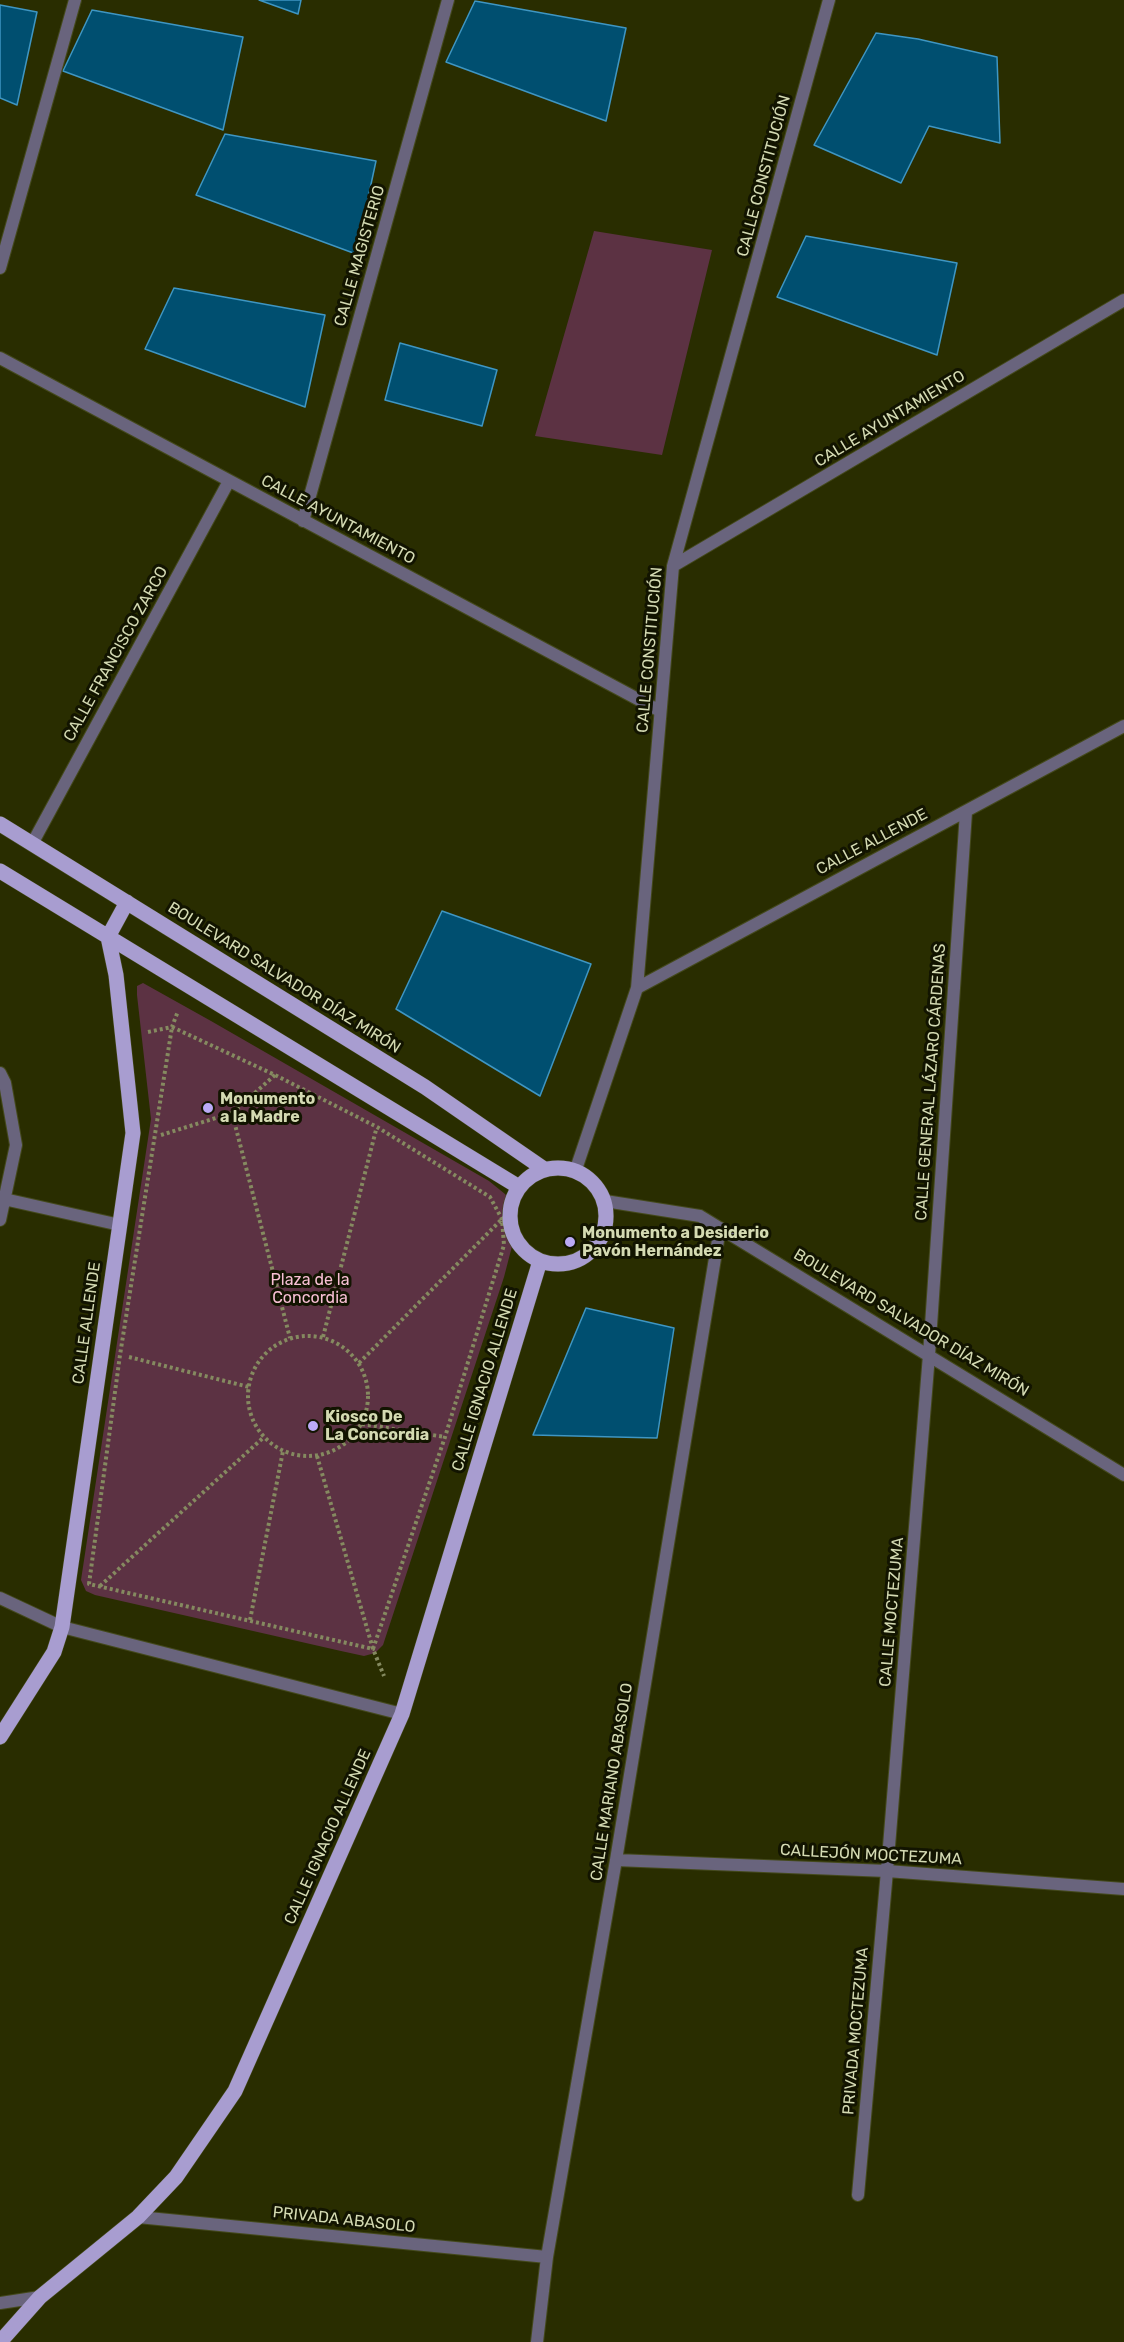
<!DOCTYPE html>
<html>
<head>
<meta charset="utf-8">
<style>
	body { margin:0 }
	canvas { display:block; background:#292d00 }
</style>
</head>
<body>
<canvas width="1124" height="2342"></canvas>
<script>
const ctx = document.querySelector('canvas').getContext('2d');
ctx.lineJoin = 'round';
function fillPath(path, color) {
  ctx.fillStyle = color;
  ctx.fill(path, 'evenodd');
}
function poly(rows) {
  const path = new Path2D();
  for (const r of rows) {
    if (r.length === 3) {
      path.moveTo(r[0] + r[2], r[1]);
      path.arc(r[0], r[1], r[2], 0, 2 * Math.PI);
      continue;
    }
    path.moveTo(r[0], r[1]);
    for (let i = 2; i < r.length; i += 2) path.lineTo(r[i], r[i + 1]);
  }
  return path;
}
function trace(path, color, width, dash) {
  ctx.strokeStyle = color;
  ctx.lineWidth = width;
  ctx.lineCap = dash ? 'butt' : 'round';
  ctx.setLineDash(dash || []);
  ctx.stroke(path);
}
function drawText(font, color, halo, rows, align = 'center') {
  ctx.font = font + ' Rubik,sans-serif';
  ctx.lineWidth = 6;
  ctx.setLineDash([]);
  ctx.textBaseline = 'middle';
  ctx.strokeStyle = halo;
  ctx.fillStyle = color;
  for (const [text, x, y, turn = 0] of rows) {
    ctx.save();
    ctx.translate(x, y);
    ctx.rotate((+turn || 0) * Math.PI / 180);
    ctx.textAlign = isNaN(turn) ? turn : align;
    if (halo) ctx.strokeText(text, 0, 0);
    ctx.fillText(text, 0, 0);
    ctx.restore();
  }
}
fillPath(poly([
	[594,231,712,250,662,455,535,436],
	[143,983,211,1021,489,1181,505,1194,513,1206,517,1227,504,1277,383,1645,375,1653,364,1656,341,1651,95,1595,86,1591,81,1580,151,1119,137,995,137,986]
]), '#5c3243');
const building = poly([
	[259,0,301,0,298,14,259,0],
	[475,1,626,28,606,121,446,62,475,1],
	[0,5,37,12,17,105,0,98,0,5],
	[92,10,243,37,223,130,63,71,92,10],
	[876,33,918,39,997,57,1000,143,929,126,901,183,814,145,876,33],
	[225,134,376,161,356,254,196,195,225,134],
	[806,236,957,263,937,355,777,297,806,236],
	[174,288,325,315,305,407,145,349,174,288],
	[400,343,497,370,482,426,385,400,400,343],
	[442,911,591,964,540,1096,396,1009,442,911],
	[586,1308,674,1328,657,1438,533,1435,586,1308]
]);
fillPath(building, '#004f70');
trace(building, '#3e96c3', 1.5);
const lane = poly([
	[0,1073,5,1083,16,1145,0,1220],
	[0,1198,120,1225],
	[0,1598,62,1627]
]);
const street = poly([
	[0,268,75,0],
	[0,358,660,711],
	[303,521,448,0],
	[673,566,1124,300],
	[32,844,229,481],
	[637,988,1124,726],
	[576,1169,637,988,673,566,829,0],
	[605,1201,700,1216,1124,1475],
	[62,1627,402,1714],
	[616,1860,887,1871,1124,1889],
	[858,2195,887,1871,929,1355,966,812],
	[138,2217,547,2257],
	[0,2303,40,2297],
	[537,2342,547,2257,616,1860,720,1228]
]);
const primary = poly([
	[0,824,425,1087,544,1169],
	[0,871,519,1187],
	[558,1216,48],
	[0,1737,54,1652,62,1627,133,1133,116,975,108,937,127,902],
	[0,2342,40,2297,138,2217,176,2177,235,2091,402,1714,540,1261]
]);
trace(lane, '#44491c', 14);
trace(street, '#44491c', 14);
trace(primary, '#44491c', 16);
trace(poly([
	[172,1027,275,1075,377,1127,490,1197,502,1219,504,1245,445,1437,373,1649,89,1584,120,1355,172,1027],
	[148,1032,172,1027,178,1011],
	[275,1075,232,1113,290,1338],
	[161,1135,232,1113],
	[308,1396,60],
	[323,1337,376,1130],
	[129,1357,249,1387],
	[359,1363,502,1219,513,1232],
	[362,1424,445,1437],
	[317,1456,373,1649,384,1676],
	[100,1586,264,1437],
	[250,1620,283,1451]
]), '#858a60', 4, [3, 3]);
trace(lane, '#69647d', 12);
trace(street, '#69647d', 12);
trace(primary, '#a89dd0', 15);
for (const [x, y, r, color] of [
	[208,1108,6,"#bbaaf6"],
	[570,1242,6,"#bbaaf6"],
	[313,1426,6,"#bbaaf6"]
]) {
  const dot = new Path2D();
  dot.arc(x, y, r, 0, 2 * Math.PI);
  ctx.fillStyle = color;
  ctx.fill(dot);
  trace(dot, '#121400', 2);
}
drawText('16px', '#d4dab2', '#121400', [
	["CALLE CONSTITUCIÓN",764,176,-75],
	["CALLE MAGISTERIO",360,256,-74],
	["CALLE AYUNTAMIENTO",890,419,-31],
	["CALLE AYUNTAMIENTO",338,520,28],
	["CALLE CONSTITUCIÓN",650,650,-85],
	["CALLE FRANCISCO ZARCO",116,654,-61],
	["CALLE ALLENDE",872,842,-28],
	["BOULEVARD SALVADOR DÍAZ MIRÓN",284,978,32],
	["CALLE GENERAL LÁZARO CÁRDENAS",931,1082,-86],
	["CALLE ALLENDE",87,1323,-82],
	["BOULEVARD SALVADOR DÍAZ MIRÓN",911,1323,31],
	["CALLE IGNACIO ALLENDE",485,1380,-73],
	["CALLE MOCTEZUMA",892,1612,-85],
	["CALLE MARIANO ABASOLO",612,1782,-81],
	["CALLE IGNACIO ALLENDE",328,1837,-66],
	["CALLEJÓN MOCTEZUMA",871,1855,3],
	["PRIVADA MOCTEZUMA",856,2031,-85],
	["PRIVADA ABASOLO",344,2220,6]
]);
drawText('bold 16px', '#d4dab2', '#121400', [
	["Monumento",220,1099],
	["a la Madre",220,1117],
	["Monumento a Desiderio",582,1233],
	["Pavón Hernández",582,1251],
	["Kiosco De",325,1417],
	["La Concordia",325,1435]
], 'left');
drawText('16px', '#f8bfd4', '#121400', [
	["Plaza de la",310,1280],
	["Concordia",310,1298]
]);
</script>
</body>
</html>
